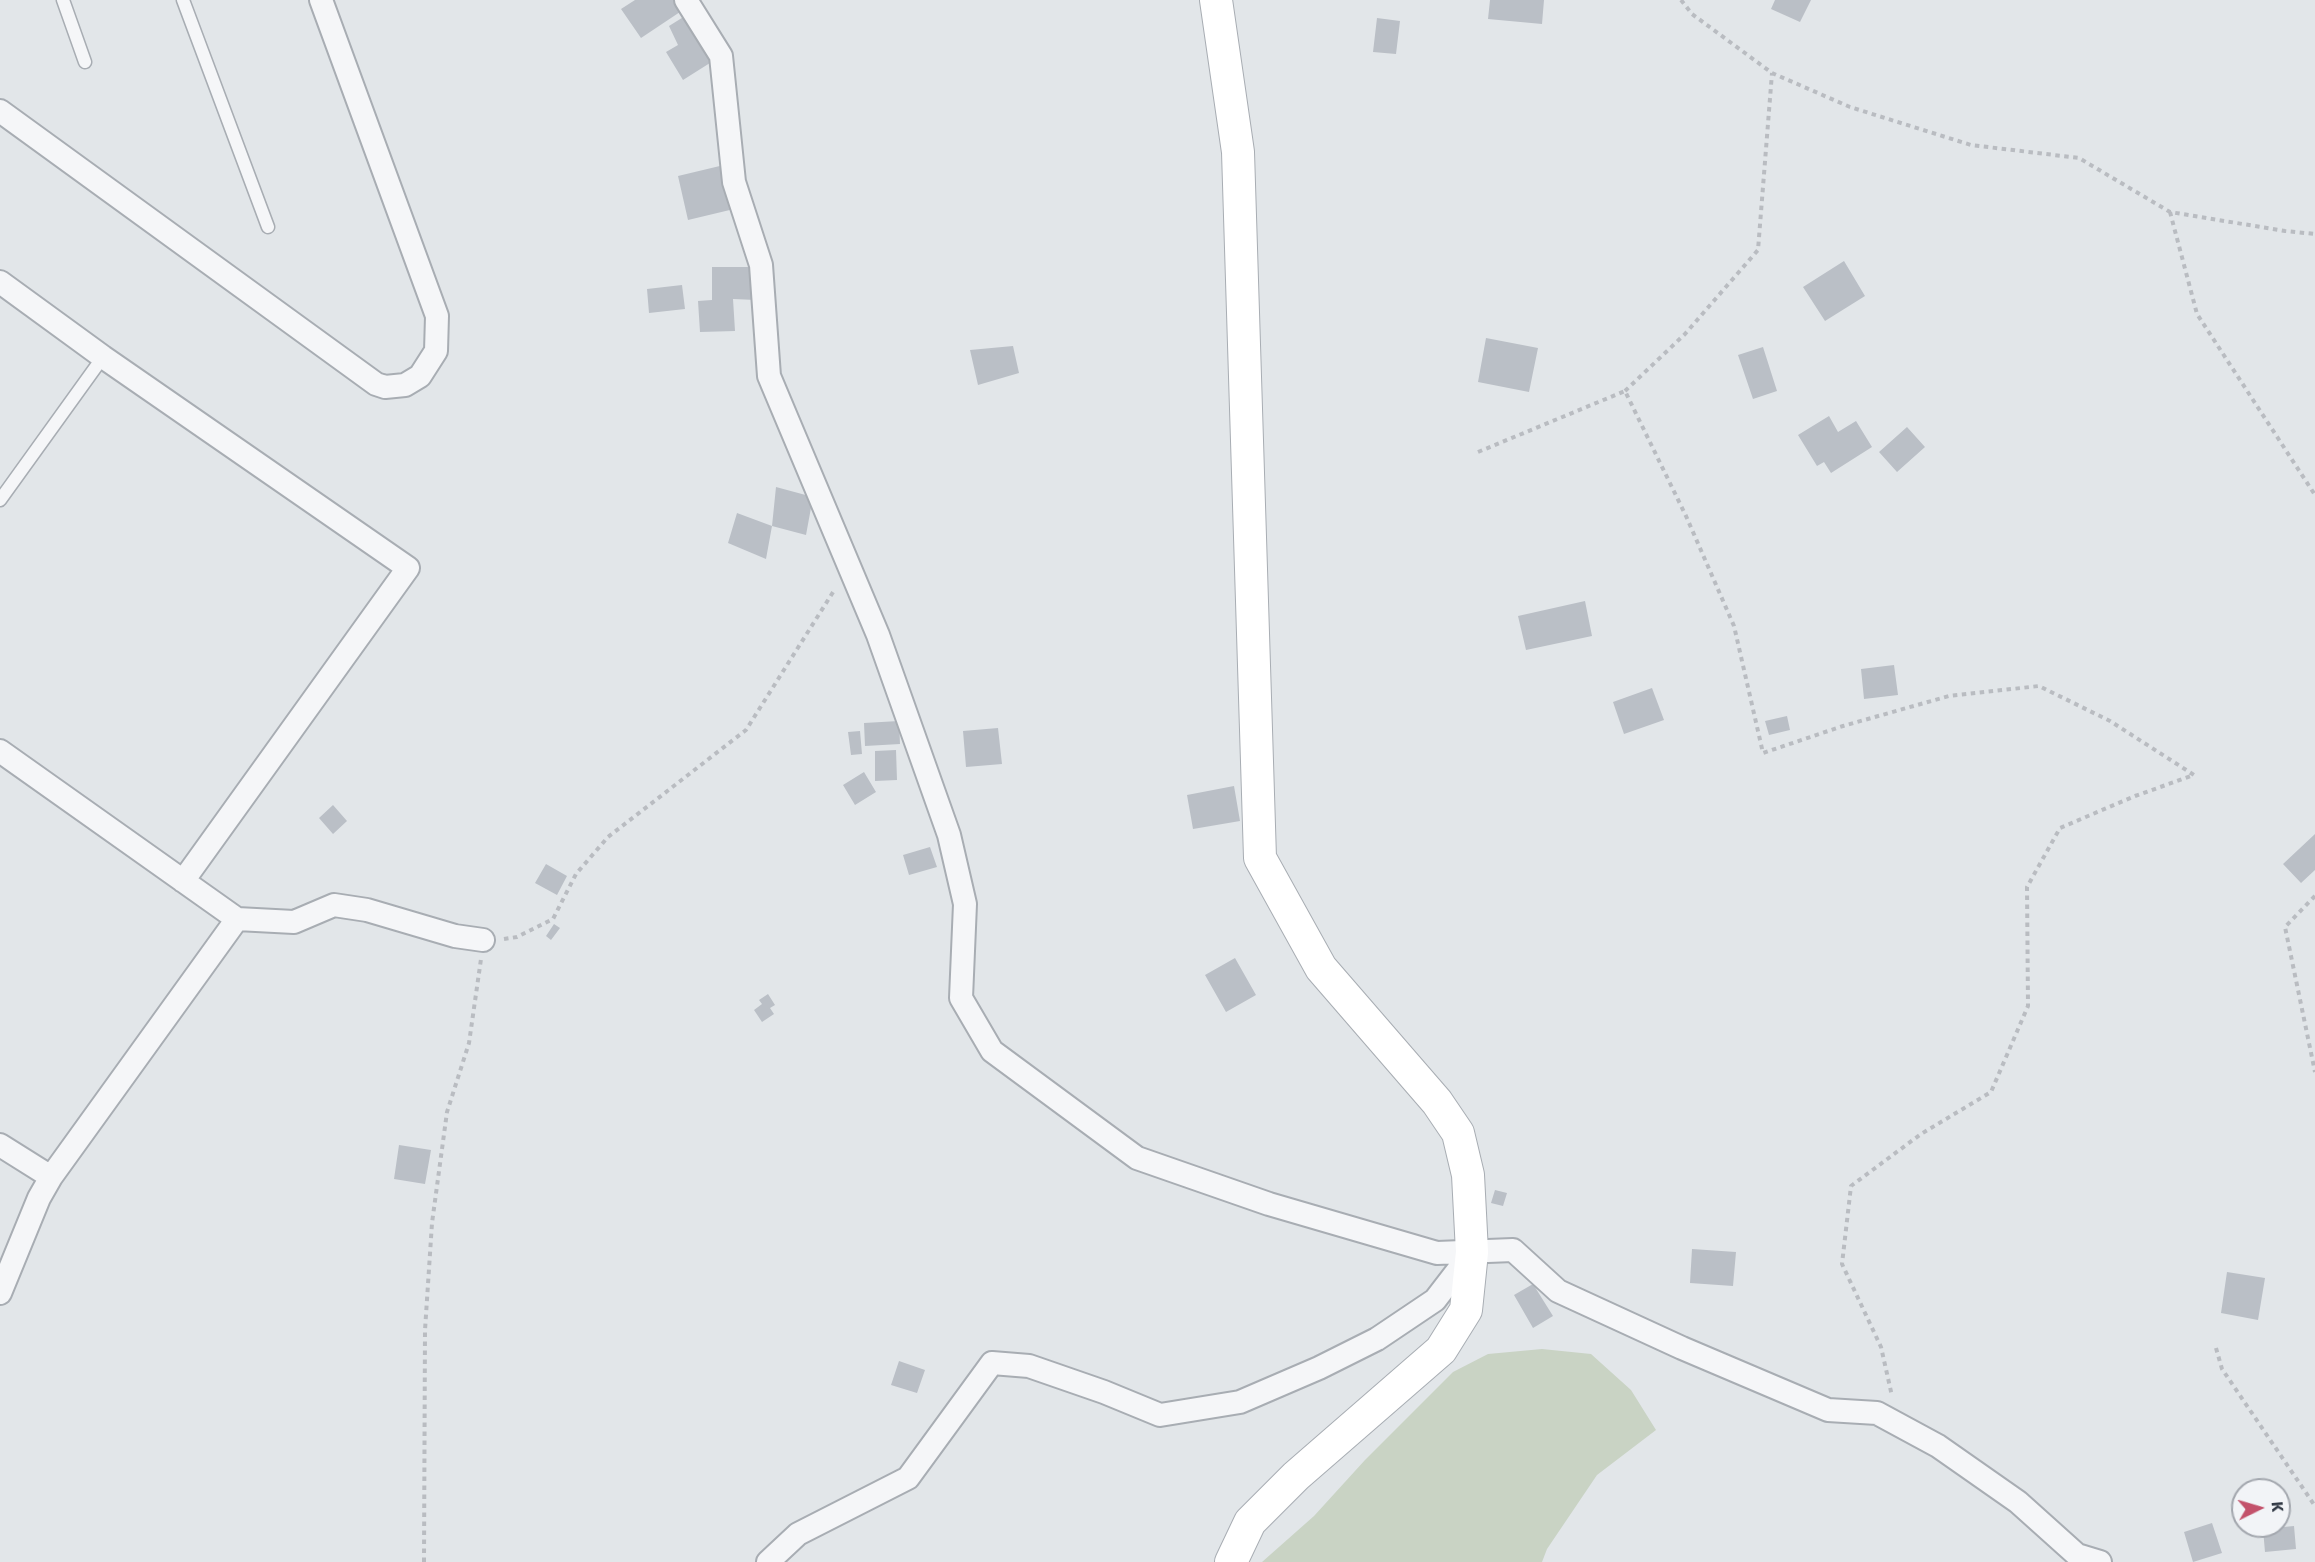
<!DOCTYPE html>
<html>
<head>
<meta charset="utf-8">
<style>
	body { margin:0 }
	#map { position:relative; width:2315px; height:1562px; overflow:hidden; background:#e2e6e9; font-family:"Fira Sans",sans-serif }
	canvas { display:block }
	.north { position:absolute; left:2231px; top:1478px; width:60px; height:60px; box-sizing:border-box; background:#f2f4f7; border:2px solid #a3a7ae; border-radius:50%; rotate:85deg; font-size:16px; font-weight:700; line-height:24px; text-align:center; color:#2c3440 }
	.north::after { content:''; display:block; margin:auto; width:21px; height:27px; background:#c3526b; clip-path:polygon(50% 0,100% 100%,50% 72%,0 100%) }
</style>
</head>
<body>
<div id="map">
<canvas width="2315" height="1562"></canvas>
<div class="north">K</div>
</div>
<script>
const ctx = document.querySelector('canvas').getContext('2d');
ctx.lineJoin = 'round';
function fillPath(path, color) {
  ctx.fillStyle = color;
  ctx.fill(path, 'evenodd');
}
function poly(rows) {
  const path = new Path2D();
  for (const r of rows) {
    path.moveTo(r[0], r[1]);
    for (let i = 2; i < r.length; i += 2) path.lineTo(r[i], r[i + 1]);
  }
  return path;
}
function trace(path, color, width, dash) {
  ctx.strokeStyle = color;
  ctx.lineWidth = width;
  ctx.lineCap = dash ? 'butt' : 'round';
  ctx.setLineDash(dash || []);
  ctx.stroke(path);
}
fillPath(poly([
	[1542,1349,1591,1354,1631,1390,1656,1430,1597,1475,1547,1549,1542,1562,1262,1562,1314,1516,1365,1460,1453,1372,1488,1354]
]), '#c9d3c4');
fillPath(poly([
	[635,0,685,0,689,6,641,38,621,9],
	[1490,0,1544,0,1542,24,1488,19],
	[1775,0,1811,0,1800,22,1771,9],
	[693,11,721,56,683,80,666,52,678,45,669,26],
	[1377,18,1400,21,1396,54,1373,52],
	[724,165,734,209,688,220,678,176],
	[1844,261,1865,296,1825,321,1803,287],
	[712,267,756,267,756,300,733,299,735,331,700,332,698,301,712,300],
	[682,285,685,309,649,313,647,289],
	[1486,338,1538,348,1529,392,1478,382],
	[1013,346,1019,373,978,385,970,350],
	[1763,347,1777,391,1753,399,1738,355],
	[1829,416,1838,432,1856,421,1872,447,1831,473,1824,462,1817,466,1798,435],
	[1907,427,1925,447,1897,472,1879,452],
	[776,487,813,497,806,535,772,526],
	[737,513,772,526,766,559,728,543],
	[1585,601,1592,636,1526,650,1518,616],
	[1894,665,1898,695,1864,699,1861,669],
	[1652,688,1664,720,1624,734,1613,702],
	[1787,716,1790,730,1769,735,1765,721],
	[899,721,900,744,865,746,864,723],
	[998,728,1002,764,966,767,963,731],
	[860,731,862,754,851,755,848,732],
	[896,750,897,780,875,781,875,751],
	[864,772,876,792,855,805,843,785],
	[1234,786,1240,821,1193,829,1187,795],
	[333,805,347,821,333,834,319,818],
	[2315,834,2315,870,2301,883,2283,864],
	[930,847,937,867,909,875,903,855],
	[546,864,567,876,557,895,535,883],
	[554,924,560,928,551,940,546,936],
	[1235,958,1256,995,1226,1012,1205,975],
	[768,994,775,1005,770,1008,774,1014,762,1022,754,1010,762,1004,759,1000],
	[399,1145,431,1150,425,1184,394,1179],
	[1495,1190,1507,1193,1503,1206,1491,1203],
	[1692,1249,1736,1252,1733,1286,1690,1283],
	[2227,1272,2265,1278,2258,1320,2221,1313],
	[1533,1284,1553,1316,1533,1328,1514,1295],
	[899,1361,925,1370,917,1393,891,1385],
	[2212,1523,2222,1553,2193,1562,2184,1532],
	[2294,1526,2296,1549,2265,1552,2263,1529]
]), '#babfc6');
const lane = poly([
	[63,0,85,62],
	[183,0,268,227],
	[0,500,103,357]
]);
const street = poly([
	[686,0,721,56,734,182,761,265,769,376,878,635,949,835,965,904,961,998,992,1051,1137,1158,1269,1204,1437,1253,1513,1250,1558,1291,1682,1348,1828,1410,1877,1413,1938,1446,2018,1502,2077,1555,2100,1562],
	[0,111,376,384,385,387,405,385,420,376,436,351,437,316,321,0],
	[0,282,103,357,408,568,183,881],
	[0,751,237,919],
	[0,1145,51,1177],
	[0,1293,39,1198,51,1177,237,919,294,922,334,905,367,910,455,936,483,940],
	[768,1562,798,1534,908,1478,992,1363,1029,1366,1104,1392,1160,1415,1240,1402,1319,1368,1377,1339,1435,1300,1472,1252]
]);
const secondary = poly([
	[1216,0,1238,152,1260,858,1321,968,1437,1102,1458,1133,1468,1175,1472,1252,1466,1310,1441,1350,1296,1476,1250,1522,1231,1562]
]);
trace(lane, '#a8adb3', 15);
trace(street, '#a8adb3', 26);
trace(secondary, '#a8adb3', 34);
trace(poly([
	[1681,0,1692,14,1772,73,1850,107,1971,145,2079,158,2170,212,2285,231,2315,234],
	[2170,212,2197,314,2315,495],
	[1625,391,1685,334,1758,250,1772,73],
	[1478,452,1625,391,1686,516,1734,626,1763,753,1843,726,1949,696,2039,686,2110,721,2194,775,2135,796,2060,828,2027,887,2028,1006,1991,1092,1921,1134,1851,1186,1842,1264,1881,1347,1892,1396],
	[2315,896,2285,927,2315,1072],
	[504,939,517,937,553,919,576,874,608,837,746,730,835,589],
	[2216,1348,2222,1369,2315,1506],
	[424,1562,425,1330,432,1223,447,1112,469,1043,481,959]
]), '#b9bcc1', 4, [4.5, 4.5]);
trace(lane, '#f5f6f8', 12);
trace(street, '#f5f6f8', 22);
trace(secondary, '#fff', 32);
</script>
</body>
</html>
